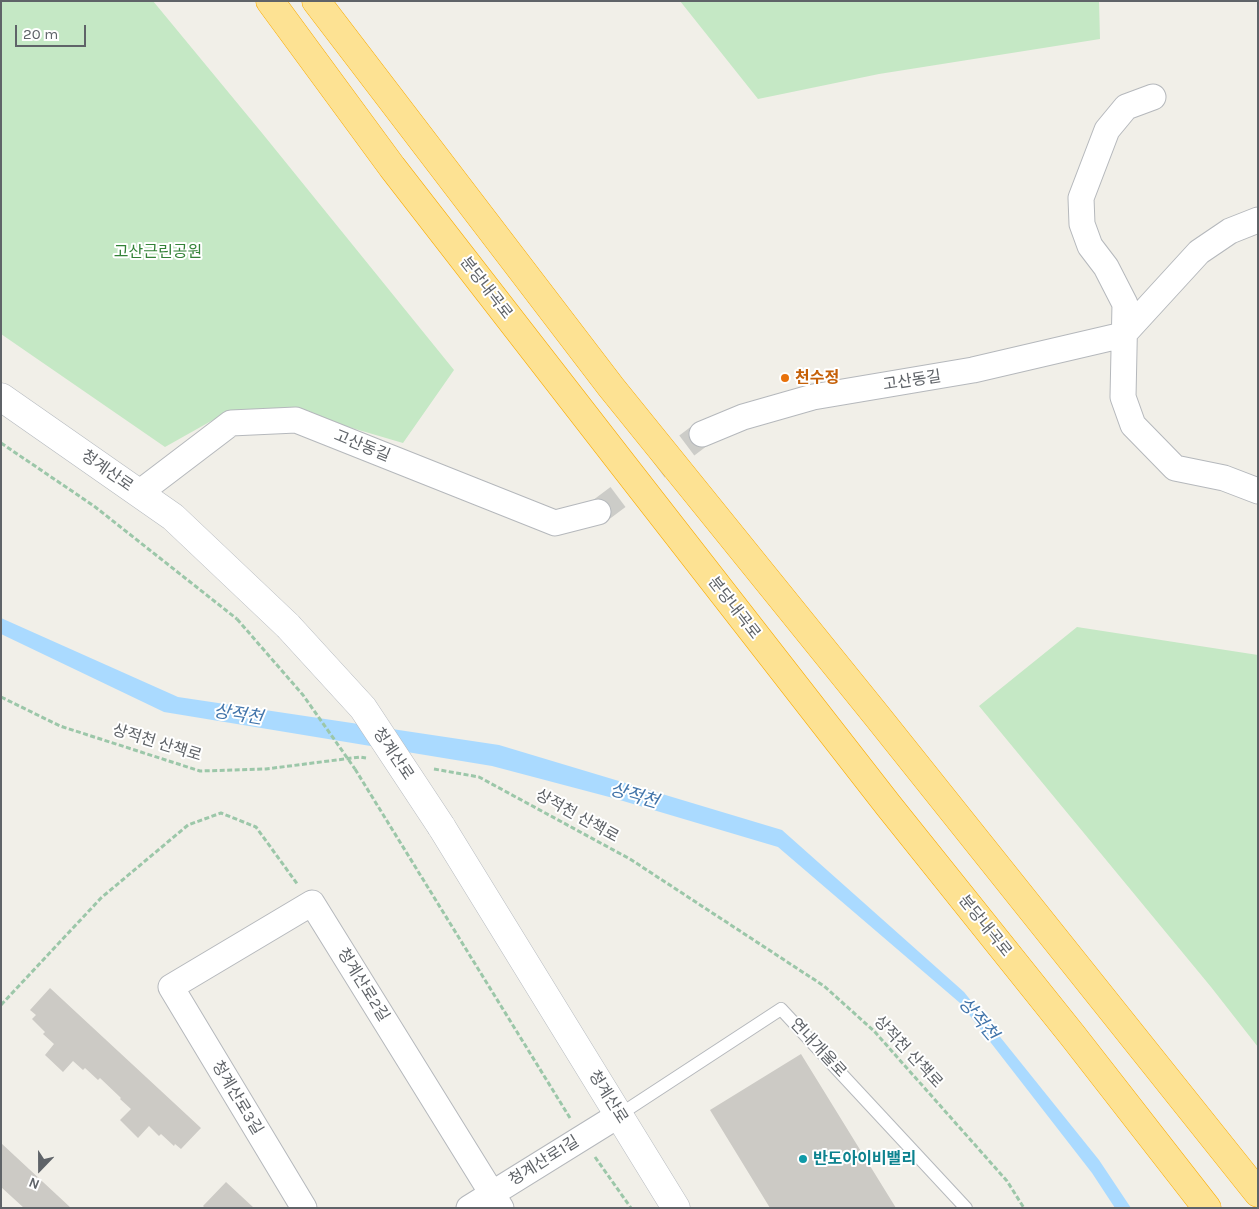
<!DOCTYPE html>
<html>
<head>
<meta charset="utf-8">
<style>
	body { margin:0 }
	#map { position:relative; width:1259px; height:1209px; overflow:hidden; background:#f1efe8; font-family:Karla,sans-serif }
	canvas { display:block }
	.frame { position:absolute; inset:0; border:2px solid #5f6368; pointer-events:none }
	.north { position:absolute; left:15px; top:1144px; width:50px; height:50px; -webkit-text-stroke:4px #fff; paint-order:stroke; rotate:202deg; font-size:14px; font-weight:700; line-height:20px; text-align:center; color:#5f6368 }
	.north::after { content:''; display:block; margin:auto; width:18px; height:22px; background:#5f6368; clip-path:polygon(50% 0,100% 100%,50% 72%,0 100%) }
	.scale { position:absolute; left:15px; top:25px; width:71px; height:22px; box-sizing:border-box; border:2px solid #5f6368; border-top:0; padding-left:6px; font-size:15px; line-height:18px; white-space:nowrap; color:#5f6368; -webkit-text-stroke:4px #fff; paint-order:stroke }
</style>
</head>
<body>
<div id="map">
<canvas width="1259" height="1209"></canvas>
<div class="frame"></div>
<div class="north">N</div>
<div class="scale">20 m</div>
</div>
<script>
const ctx = document.querySelector('canvas').getContext('2d');
ctx.lineJoin = 'round';
function fillPath(path, color) {
  ctx.fillStyle = color;
  ctx.fill(path, 'evenodd');
}
function poly(rows) {
  const path = new Path2D();
  for (const r of rows) {
    path.moveTo(r[0], r[1]);
    for (let i = 2; i < r.length; i += 2) path.lineTo(r[i], r[i + 1]);
  }
  return path;
}
function trace(path, color, width, dash) {
  ctx.strokeStyle = color;
  ctx.lineWidth = width;
  ctx.lineCap = dash ? 'butt' : 'round';
  ctx.setLineDash(dash || []);
  ctx.stroke(path);
}
function drawText(font, color, halo, rows, align = 'center') {
  ctx.font = font + ' Karla,"Noto Sans KR",sans-serif';
  ctx.lineWidth = 4;
  ctx.setLineDash([]);
  ctx.textBaseline = 'middle';
  ctx.strokeStyle = halo;
  ctx.fillStyle = color;
  for (const [text, x, y, turn = 0] of rows) {
    ctx.save();
    ctx.translate(x, y);
    ctx.rotate((+turn || 0) * Math.PI / 180);
    ctx.textAlign = isNaN(turn) ? turn : align;
    if (halo) ctx.strokeText(text, 0, 0);
    ctx.fillText(text, 0, 0);
    ctx.restore();
  }
}
fillPath(poly([
	[1,1,153,1,262,133,454,370,403,443,287,409,229,411,165,447,1,334],
	[680,1,1099,1,1100,39,879,74,758,99],
	[1077,627,1258,655,1258,1047,1211,987,979,706]
]), '#c5e8c5');
fillPath(poly([
	[1,618,178,697,499,745,782,830,964,992,1099,1160,1131,1208,1115,1208,1092,1173,960,1003,778,847,613,798,492,766,164,712,1,634]
]), '#aadaff');
fillPath(poly([
	[50,988,201,1128,181,1149,175,1144,174,1146,161,1134,159,1136,149,1126,138,1138,120,1120,131,1109,120,1099,121,1098,100,1078,98,1080,85,1068,83,1070,73,1061,63,1072,45,1055,54,1044,43,1034,45,1032,32,1019,36,1015,30,1010],
	[801,1054,896,1208,770,1208,710,1110],
	[1,1143,71,1208,24,1208,1,1187],
	[226,1182,254,1208,205,1208,203,1206]
]), '#cccac5');
trace(poly([
	[598,512,702,434]
]), '#ccccc8', 25, [25, 12]);
const lane = poly([
	[619,1115,781,1009,966,1208]
]);
const street = poly([
	[1153,97,1126,107,1107,130,1081,198,1082,224,1090,246,1106,267,1125,304,1123,397,1133,425,1175,468,1224,478,1258,491],
	[702,434,743,417,813,397,973,370,1123,335,1199,252,1230,231,1258,220],
	[139,493,231,423,296,420,555,523,598,512],
	[304,1208,171,987,312,903,501,1208],
	[469,1208,619,1115]
]);
const secondary = poly([
	[1,397,173,517,288,626],
	[441,826,676,1208]
]);
const highway = poly([
	[270,1,392,167,617,457,888,805,1073,1036,1207,1208],
	[316,1,611,387,877,716,1258,1193]
]);
trace(lane, '#b5b8bc', 14);
trace(street, '#b5b8bc', 27);
trace(secondary, '#b6babf', 29);
trace(highway, '#f9ab00', 29);
trace(poly([
	[1,443,94,506,237,619],
	[1,697,60,726,200,771,266,769,360,757,366,758],
	[355,769,570,1118],
	[434,769,479,777,630,859,824,986,874,1031,1007,1181,1024,1208],
	[1,1005,101,898,188,825,221,813,256,827,298,885],
	[595,1157,631,1208]
]), '#9cc7a9', 3, [5, 2.5]);
trace(lane, '#fff', 12);
trace(street, '#fff', 25);
trace(secondary, '#fff', 28);
trace(highway, '#fde293', 28);
const secondaryBridge = poly([
	[288,626,363,708,441,826]
]);
trace(secondaryBridge, '#b6babf', 29, []);
trace(poly([
	[237,619,303,695,355,769]
]), '#9cc7a9', 3, [5, 2.5]);
trace(secondaryBridge, '#fff', 28);
for (const [x, y, r, color] of [
	[785,378,5,"#e8710a"],
	[803,1159,5,"#0f9aa8"]
]) {
  const dot = new Path2D();
  dot.arc(x, y, r, 0, 2 * Math.PI);
  ctx.fillStyle = color;
  ctx.fill(dot);
  trace(dot, '#fff', 2);
}
drawText('16px', '#348238', '#fff', [
	["고산근린공원",158,252]
]);
drawText('16px', '#5f6368', '#fff', [
	["분당내곡로",486,288,52],
	["고산동길",912,381,-9],
	["고산동길",362,446,22],
	["청계산로",107,471,35],
	["분당내곡로",734,608,52],
	["상적천 산책로",157,743,17],
	["청계산로",393,754,56],
	["상적천 산책로",577,816,29],
	["분당내곡로",985,926,51],
	["청계산로2길",363,985,58],
	["연내개울로",818,1048,47],
	["상적천 산책로",908,1052,47],
	["청계산로",608,1097,58],
	["청계산로3길",237,1098,59],
	["청계산로1길",544,1161,-32]
]);
drawText('bold 16px', '#c56008', '#fff', [
	["천수정",795,378]
], 'left');
drawText('bold 16px', '#0d838f', '#fff', [
	["반도아이비밸리",813,1159]
], 'left');
drawText('italic 18px', '#4174aa', '#fff', [
	["상적천",238,715,9],
	["상적천",634,796,16],
	["상적천",978,1019,50]
]);
</script>
</body>
</html>
